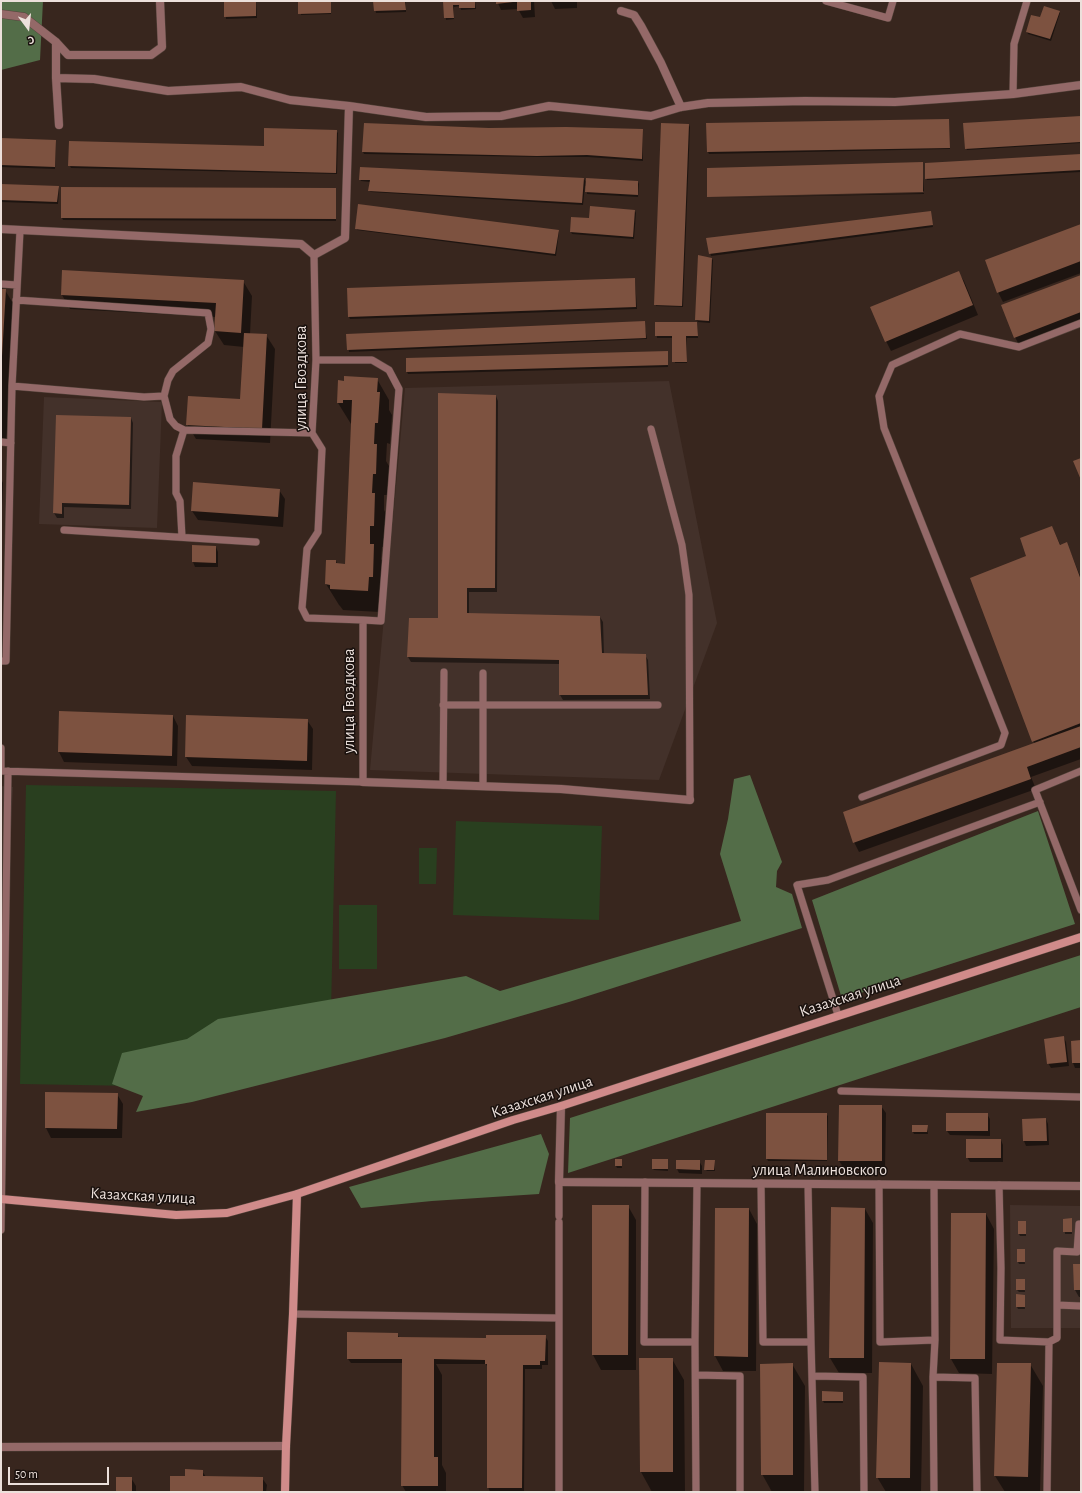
<!DOCTYPE html>
<html>
<head>
<meta charset="utf-8">
<style>
	body { margin:0 }
	#map { position:relative; width:1082px; height:1493px; overflow:hidden; background:#38261e; font-family:"Alegreya Sans",sans-serif }
	canvas { display:block }
	.frame { position:absolute; inset:0; border:2px solid #ece0db; pointer-events:none }
	.north { position:absolute; left:8px; top:8px; width:40px; height:40px; -webkit-text-stroke:3px #19110e; paint-order:stroke; rotate:165deg; font-size:11px; font-weight:700; line-height:16px; text-align:center; color:#ece0db }
	.north::after { content:''; display:block; margin:auto; width:14px; height:18px; background:#ece0db; clip-path:polygon(50% 0,100% 100%,50% 72%,0 100%) }
	.scale { position:absolute; left:8px; top:1467px; width:101px; height:18px; box-sizing:border-box; border:2px solid #ece0db; border-top:0; padding-left:5px; font-size:12px; line-height:14px; white-space:nowrap; color:#ece0db; -webkit-text-stroke:3px #19110e; paint-order:stroke }
</style>
</head>
<body>
<div id="map">
<canvas width="1082" height="1493"></canvas>
<div class="frame"></div>
<div class="north">С</div>
<div class="scale">50 m</div>
</div>
<script>
const ctx = document.querySelector('canvas').getContext('2d');
ctx.lineJoin = 'round';
function fillPath(path, color) {
  ctx.fillStyle = color;
  ctx.fill(path, 'evenodd');
}
function poly(rows) {
  const path = new Path2D();
  for (const r of rows) {
    path.moveTo(r[0], r[1]);
    for (let i = 2; i < r.length; i += 2) path.lineTo(r[i], r[i + 1]);
  }
  return path;
}
function trace(path, color, width, dash) {
  ctx.strokeStyle = color;
  ctx.lineWidth = width;
  ctx.lineCap = dash ? 'butt' : 'round';
  ctx.setLineDash(dash || []);
  ctx.stroke(path);
}
function drawText(font, color, halo, rows, align = 'center') {
  ctx.font = font + ' "Alegreya Sans",sans-serif';
  ctx.lineWidth = 3;
  ctx.setLineDash([]);
  ctx.textBaseline = 'middle';
  ctx.strokeStyle = halo;
  ctx.fillStyle = color;
  for (const [text, x, y, turn = 0] of rows) {
    ctx.save();
    ctx.translate(x, y);
    ctx.rotate((+turn || 0) * Math.PI / 180);
    ctx.textAlign = isNaN(turn) ? turn : align;
    if (halo) ctx.strokeText(text, 0, 0);
    ctx.fillText(text, 0, 0);
    ctx.restore();
  }
}
fillPath(poly([
	[669,381,717,623,659,780,370,770,405,388],
	[44,397,162,402,157,528,39,524],
	[1,786,13,787,1,1046],
	[1010,1205,1081,1206,1081,1328,1011,1328]
]), '#43312a');
fillPath(poly([
	[26,785,336,791,330,1055,148,1105,136,1086,20,1084],
	[456,821,602,826,599,920,453,915],
	[419,848,437,848,436,884,419,884],
	[339,905,377,905,377,969,339,969]
]), '#293f1f');
fillPath(poly([
	[1,1,43,1,40,60,1,70],
	[750,775,782,862,777,871,776,887,792,894,802,928,569,1002,445,1038,192,1102,136,1112,143,1096,112,1084,122,1053,187,1039,218,1019,466,976,500,991,741,921,720,854,728,819,734,779],
	[1038,811,1075,924,842,999,812,900],
	[1081,955,1081,1007,568,1173,570,1118],
	[541,1134,549,1154,539,1194,432,1201,361,1208,349,1187]
]), '#536d48');
fillPath(poly([
	[225,1,256,1,257,18,226,19],
	[299,1,331,1,331,14,301,15],
	[374,1,406,1,406,12,376,13],
	[444,1,475,1,476,9,461,10,460,6,454,7,454,19,446,20],
	[497,1,534,1,535,17,523,18,518,9,501,10],
	[551,1,577,1,577,8,555,9],
	[1059,11,1060,13,1051,41,1028,34,1027,32,1031,16,1041,19],
	[1081,117,1081,143,967,150,966,148],
	[949,120,950,149,709,154,708,152],
	[689,125,690,127,683,307,656,306,655,304],
	[489,129,642,130,643,132,643,161,588,157,538,157,364,154,363,152],
	[336,131,338,133,337,174,71,168,70,166,265,147],
	[1,139,55,141,56,143,55,169,1,167],
	[1081,155,1081,172,927,180,926,178],
	[922,163,924,191,708,196],
	[360,179,584,179,587,183,638,182,639,184,638,197,587,194,586,186,585,186,583,205,371,192,369,191,370,182,361,181],
	[1,185,58,187,59,189,58,204,1,202],
	[335,189,336,191,336,221,63,220,62,218],
	[924,193,924,194,709,198],
	[635,211,636,213,634,239,572,234,571,232,590,219],
	[930,212,933,227,711,256,707,239],
	[1081,225,1081,273,1003,302,998,292],
	[356,228,558,231,559,232,556,256,357,230],
	[699,257,711,258,713,260,710,323,698,322,696,320],
	[958,272,964,281,978,315,891,351,886,341],
	[1081,277,1081,324,1020,347,1015,337],
	[635,279,637,309,350,319,349,317,348,289],
	[243,281,252,296,250,334,266,335,275,349,270,443,196,439,187,424,241,400,244,347,224,345,215,331,216,317,70,309,62,295],
	[1,290,5,290,14,305,6,444,1,443],
	[644,322,647,339,349,352,347,335],
	[656,323,697,323,698,338,687,338,687,363,675,363,673,338,657,338],
	[667,352,668,367,408,374,407,372,407,359],
	[377,379,389,400,389,410,392,415,390,444,387,443,386,461,389,466,388,495,384,495,384,510,387,516,385,547,382,547,381,559,386,566,380,612,343,610,340,606,339,605,326,584,336,561,338,565,346,566,352,424,351,424,338,403],
	[496,396,498,401,497,592,469,592,469,614,600,617,603,622,604,654,645,655,648,660,650,699,563,700,560,695,560,664,411,662,408,657,410,619,439,619],
	[57,416,131,418,133,423,131,509,64,507,64,518,57,518,54,513],
	[1,479,3,483,1,528],
	[279,490,285,499,283,527,198,520,192,511],
	[1052,527,1061,546,1070,551,1081,578,1081,759,1031,777,1036,789,859,852,854,842,1035,744,1033,741,1028,556],
	[193,546,216,547,218,552,218,567,195,567,193,562],
	[173,716,178,726,177,766,64,762,59,752],
	[307,720,313,729,312,770,192,766,186,757],
	[1064,1038,1066,1042,1069,1066,1051,1068,1048,1063],
	[1081,1041,1081,1068,1075,1068,1073,1063,1072,1042],
	[46,1093,117,1094,123,1104,122,1138,51,1138,46,1128],
	[881,1106,886,1113,885,1168,844,1168,839,1161],
	[767,1114,826,1114,828,1116,827,1161,768,1161,767,1159],
	[987,1114,990,1119,990,1136,950,1135,947,1131],
	[1046,1119,1048,1124,1049,1145,1026,1146,1024,1141,1023,1120],
	[927,1126,928,1134,914,1134,913,1132],
	[1001,1140,1003,1145,1003,1162,970,1162,967,1157],
	[621,1160,622,1168,617,1168,616,1166],
	[667,1160,668,1171,654,1170,653,1169],
	[699,1161,702,1166,702,1174,679,1173,677,1169],
	[714,1161,715,1171,707,1171,705,1169],
	[628,1206,636,1220,636,1370,601,1370,593,1355],
	[716,1209,749,1209,757,1224,756,1371,723,1371,715,1356],
	[865,1209,873,1223,872,1373,839,1373,830,1358],
	[986,1214,994,1229,992,1374,959,1373,951,1359],
	[1071,1219,1072,1234,1065,1234,1064,1220],
	[1019,1222,1025,1222,1026,1223,1026,1236,1020,1236,1019,1234],
	[1024,1250,1025,1264,1019,1264,1018,1262],
	[1081,1265,1081,1297,1079,1297,1075,1290],
	[1024,1280,1025,1292,1019,1292,1017,1290],
	[1024,1296,1025,1309,1018,1309,1017,1307],
	[397,1334,400,1338,487,1339,545,1336,548,1341,548,1365,542,1365,542,1369,525,1369,524,1492,490,1492,488,1487,488,1368,486,1364,436,1364,442,1375,442,1465,446,1473,446,1492,406,1492,402,1485,403,1363,351,1363,348,1359],
	[640,1359,672,1359,684,1380,685,1492,652,1492,641,1472],
	[792,1364,805,1386,804,1492,772,1492,762,1474],
	[911,1364,923,1386,921,1492,886,1492,877,1477],
	[1030,1364,1043,1386,1040,1492,1005,1492,995,1476],
	[842,1393,843,1403,824,1403,823,1401],
	[202,1471,206,1477,262,1478,267,1485,266,1492,171,1492,186,1477],
	[131,1478,136,1486,136,1492,117,1492]
]), '#0007');
fillPath(poly([
	[224,1,256,1,256,16,224,17],
	[298,1,331,1,331,13,298,14],
	[373,1,405,1,406,10,374,11],
	[443,1,475,1,475,8,459,8,459,5,453,5,454,18,444,18],
	[496,1,513,1,513,2,496,4],
	[517,1,531,1,531,10,517,11],
	[1044,6,1060,11,1050,39,1026,32,1031,15,1040,17],
	[1081,116,1081,142,965,149,963,123],
	[949,119,950,148,707,152,706,123],
	[364,123,489,128,566,127,643,129,642,159,587,155,537,156,362,152],
	[661,123,689,124,682,306,654,305],
	[264,128,337,130,336,173,68,166,69,141,264,146],
	[1,138,56,140,55,167,1,165],
	[1081,154,1081,170,925,179,925,163],
	[923,162,923,192,707,197,707,168],
	[360,167,584,178,582,203,368,191,370,180,359,180],
	[586,178,638,181,638,195,585,192],
	[1,184,59,186,57,202,1,200],
	[61,187,336,188,336,219,61,218],
	[358,204,559,230,555,254,355,229],
	[590,206,635,210,633,237,570,232,571,217,589,218],
	[931,211,933,225,709,254,706,238],
	[1081,224,1081,261,997,293,985,260],
	[698,255,712,258,709,321,695,320],
	[62,270,244,280,241,333,214,331,216,303,61,295],
	[959,271,973,305,885,342,870,307],
	[1081,275,1081,312,1014,338,1001,305],
	[635,278,636,307,348,317,347,288],
	[1,289,6,289,2,356,1,356],
	[645,321,646,338,347,350,346,334],
	[655,322,697,322,698,336,686,336,687,362,672,362,672,336,655,336],
	[244,333,267,334,262,429,186,425,188,396,240,399],
	[668,351,668,365,406,372,406,358],
	[344,376,378,378,377,392,380,392,378,423,375,423,374,444,377,444,376,474,373,474,372,493,375,493,374,526,370,526,370,544,374,544,373,577,369,577,368,591,330,589,330,585,325,584,326,560,336,560,336,563,345,564,352,400,343,400,343,403,337,403,338,380,344,381],
	[438,393,496,395,495,588,467,588,467,613,600,616,602,653,646,654,648,695,559,695,559,660,407,657,409,618,438,618],
	[56,415,131,417,129,505,62,503,62,514,53,513],
	[1081,458,1081,480,1073,461],
	[193,482,280,489,278,517,191,511],
	[1052,526,1060,545,1067,542,1081,580,1081,723,1032,742,970,578,1026,556,1020,538],
	[192,545,216,546,216,563,192,562],
	[59,711,173,715,172,756,58,752],
	[186,715,308,719,307,761,185,757],
	[1081,726,1081,747,1027,767,1031,779,853,843,843,812],
	[1064,1036,1067,1062,1047,1064,1044,1039],
	[1081,1040,1081,1063,1072,1063,1071,1041],
	[45,1092,118,1093,117,1129,45,1128],
	[839,1105,882,1105,882,1161,838,1161],
	[766,1113,827,1113,827,1160,766,1159],
	[946,1113,988,1113,988,1131,946,1131],
	[1046,1118,1047,1141,1023,1141,1022,1119],
	[912,1125,928,1125,927,1132,912,1132],
	[966,1139,1001,1139,1001,1158,966,1158],
	[615,1159,622,1159,622,1166,615,1166],
	[652,1159,668,1159,668,1169,652,1169],
	[676,1160,700,1160,700,1170,676,1169],
	[705,1160,715,1160,714,1170,704,1170],
	[592,1205,629,1205,628,1355,592,1355],
	[831,1207,865,1208,864,1358,829,1358],
	[715,1208,749,1208,748,1357,714,1356],
	[951,1213,986,1213,985,1359,950,1359],
	[1072,1218,1072,1232,1063,1232,1063,1219],
	[1018,1221,1026,1221,1026,1234,1018,1234],
	[1017,1249,1025,1249,1025,1262,1017,1262],
	[1073,1264,1081,1264,1081,1290,1074,1290],
	[1016,1279,1025,1279,1025,1290,1016,1290],
	[1016,1294,1025,1295,1025,1307,1016,1307],
	[347,1332,398,1333,398,1337,486,1338,486,1335,546,1335,545,1361,540,1361,540,1365,523,1365,522,1488,487,1488,487,1364,485,1364,485,1360,434,1359,434,1457,438,1457,438,1486,401,1486,402,1359,347,1359],
	[639,1358,673,1358,673,1472,640,1472],
	[879,1362,911,1363,910,1478,876,1478],
	[793,1363,793,1475,761,1475,760,1364],
	[997,1363,1031,1363,1028,1477,994,1476],
	[822,1391,843,1392,843,1401,822,1401],
	[185,1469,203,1470,203,1476,263,1477,263,1492,170,1492,170,1476,185,1476],
	[116,1477,132,1477,132,1492,116,1492]
]), '#7d5240');
const lane = poly([
	[826,1,888,18,893,1],
	[1013,94,1014,44,1027,1],
	[1,284,17,285],
	[316,360,372,360,389,370,399,389,381,621,363,620],
	[12,386,144,397,164,396,168,380,173,371,208,343,211,329,208,313,16,300],
	[164,396,170,419,176,426,184,430,312,433],
	[651,429,682,545,689,595,690,800],
	[1,442,11,443],
	[64,530,256,542],
	[182,537,180,501,176,493,176,456,184,430],
	[1,661,6,661,12,386,20,231],
	[483,673,483,786],
	[443,705,658,705],
	[1,748,1,771],
	[1,771,363,782,363,620,307,618,302,608,307,549,318,532,322,449,312,433,316,360,314,255],
	[1081,771,1035,790,1081,910],
	[443,785,444,672],
	[862,797,1001,745,1005,733,884,428,879,396,892,365,960,334,1019,347,1081,323],
	[838,1015,797,885,828,880,1040,802],
	[841,1091,1081,1097],
	[645,1182,644,1342,695,1342,697,1183],
	[761,1183,763,1342,811,1342,808,1184],
	[879,1184,880,1342,935,1340,934,1185],
	[999,1185,1001,1268,1000,1340,1049,1342,1047,1492],
	[559,1216,559,1182],
	[559,1222,559,1492],
	[1,1230,8,771],
	[1057,1305,1081,1306],
	[293,1314,558,1318],
	[695,1342,696,1492],
	[811,1342,815,1492],
	[1049,1342,1057,1338,1057,1251,1077,1252,1079,1224,1081,1224],
	[696,1375,740,1376,740,1492],
	[813,1376,863,1377,864,1492],
	[933,1377,975,1378,977,1492],
	[934,1492,933,1377,935,1340]
]);
const street = poly([
	[621,11,634,15,641,26,661,63,681,107],
	[1,14,24,17,56,42,68,55,151,55,162,47,160,1],
	[56,42,56,78,59,125],
	[56,78,94,79,168,91,241,87,290,100,349,106,426,117,501,116,549,106,651,116,681,107,708,103,805,101,895,102,1013,94,1081,85],
	[1,229,301,244,314,255,345,238,349,106],
	[363,782,561,789,690,800],
	[561,1106,559,1182,1081,1186],
	[1,1447,286,1446]
]);
const secondary = poly([
	[1,1199,176,1215,227,1213,297,1194,513,1120,561,1106,1081,937],
	[285,1492,286,1446,293,1314,297,1194]
]);
trace(lane, '#55443c', 8);
trace(street, '#55443c', 9);
trace(secondary, '#55443c', 9);
trace(lane, '#946968', 7);
trace(street, '#946968', 8);
trace(secondary, '#d08b8a', 8);
drawText('16px', '#ece0db', '#19110e', [
	["улица Гвоздкова",301,378,-90],
	["улица Гвоздкова",349,701,-90],
	["Казахская улица",850,996,-18],
	["Казахская улица",542,1097,-18],
	["улица Малиновского",820,1170],
	["Казахская улица",143,1196,3]
]);
</script>
</body>
</html>
